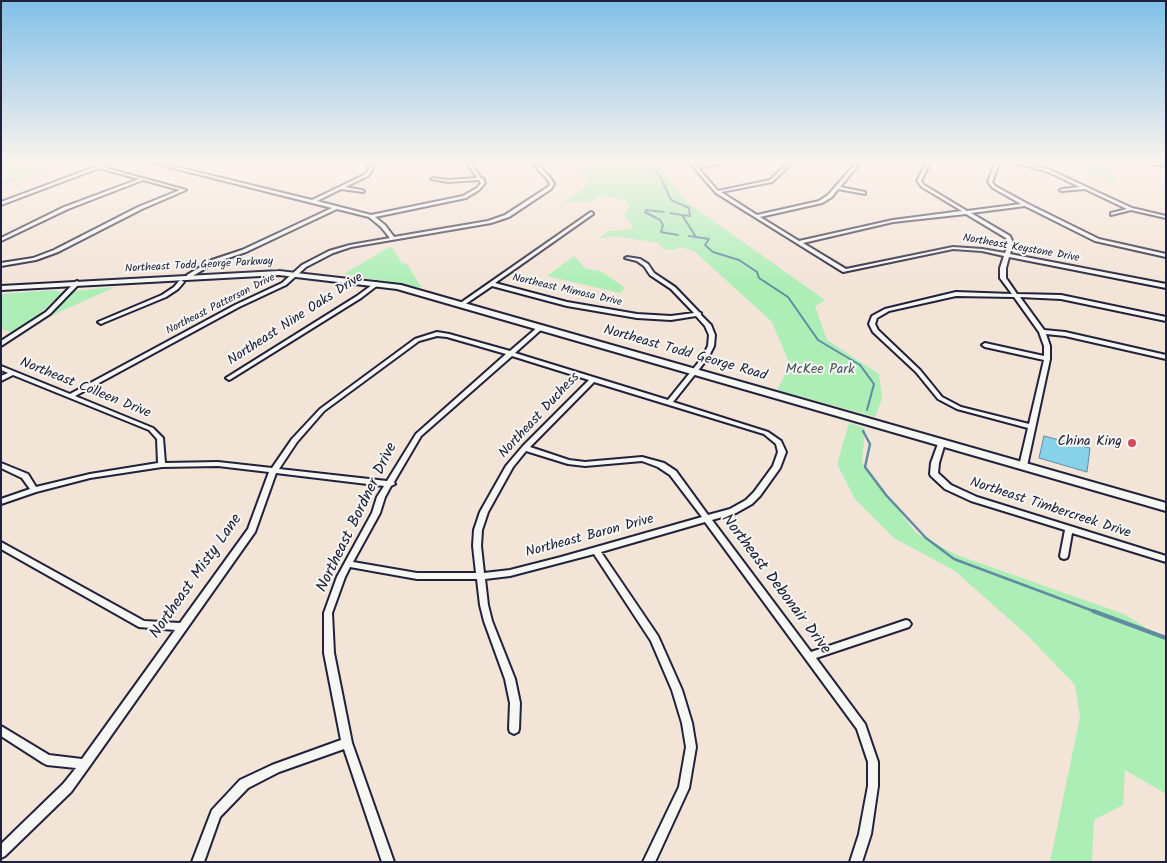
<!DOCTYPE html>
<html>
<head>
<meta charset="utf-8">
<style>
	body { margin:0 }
	#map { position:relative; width:1167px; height:863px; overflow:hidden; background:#f3e4d8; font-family:Kalam,sans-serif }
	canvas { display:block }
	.frame { position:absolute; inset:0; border:2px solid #22223b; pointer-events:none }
</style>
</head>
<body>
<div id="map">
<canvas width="1167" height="863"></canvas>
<div class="frame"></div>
</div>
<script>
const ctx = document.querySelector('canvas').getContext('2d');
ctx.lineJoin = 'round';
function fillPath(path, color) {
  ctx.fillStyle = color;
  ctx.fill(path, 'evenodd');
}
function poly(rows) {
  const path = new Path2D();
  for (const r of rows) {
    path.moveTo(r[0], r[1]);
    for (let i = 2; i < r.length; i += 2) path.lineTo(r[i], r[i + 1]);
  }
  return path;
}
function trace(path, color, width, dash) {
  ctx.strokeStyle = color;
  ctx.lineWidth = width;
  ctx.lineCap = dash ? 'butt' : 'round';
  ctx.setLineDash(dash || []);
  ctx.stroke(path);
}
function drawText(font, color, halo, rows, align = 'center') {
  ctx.font = font + ' Kalam,sans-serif';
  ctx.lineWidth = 4;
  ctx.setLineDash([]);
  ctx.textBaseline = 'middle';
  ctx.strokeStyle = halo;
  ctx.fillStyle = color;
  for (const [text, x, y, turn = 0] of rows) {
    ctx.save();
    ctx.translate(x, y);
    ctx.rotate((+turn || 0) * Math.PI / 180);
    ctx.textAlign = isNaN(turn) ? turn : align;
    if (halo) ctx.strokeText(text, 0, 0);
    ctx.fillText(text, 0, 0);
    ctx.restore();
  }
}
fillPath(poly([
	[6,163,69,163,1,185,1,181,19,175,1,170,1,165],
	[572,163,658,163,687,202,825,300,815,306,827,340,879,374,882,398,875,417,777,390,790,365,772,322,694,251,680,247,675,250,663,249,658,243,615,236,598,239,608,231,634,229,624,214,630,207,626,201,613,197,598,196,592,202,562,202,583,189,589,179],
	[1056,163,1081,163,1115,168,1105,173,1116,178,1113,179,1114,184,1099,174,1085,169],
	[391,246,402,263,407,264,422,288,344,274],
	[574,256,586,269,601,271,625,288,620,293,547,276],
	[115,287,44,319,75,291],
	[55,290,62,293,35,318,11,332,1,329,1,294],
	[849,423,865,428,862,463,916,533,957,555,1124,614,1166,640,1166,794,1125,770,1123,805,1094,820,1092,862,1050,862,1080,717,1075,685,1027,635,955,571,894,538,855,499,837,464]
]), '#adeeb7');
const water = poly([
	[1044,436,1090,448,1087,472,1039,458,1044,436]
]);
fillPath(water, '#88d2e9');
trace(water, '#5f8ca3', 1);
trace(poly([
	[644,163,659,174,671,200,689,208,690,216,682,215,696,237,709,239,705,245,713,252,739,260,757,272,759,278,788,297,818,340,860,365,874,384,867,410],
	[664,212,646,210,645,212,660,220,663,225,661,232,678,235],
	[670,213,681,215],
	[689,236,696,237]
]), '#5f8ca3', 2);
trace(poly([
	[863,431,870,444,865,467,886,495,926,538,954,559,1096,612]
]), '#5f8ca3', 2.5);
trace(poly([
	[1093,611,1166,638]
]), '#5f8ca3', 4);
const street = poly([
	[105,163,111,163,102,167,186,190,142,209,58,252,36,260,1,266,1,263,33,258,54,250,138,207,180,190,143,180,68,209,1,241,1,238,64,207,139,179,99,168,1,205,1,202,105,163],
	[153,163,160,163,312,200,366,174,369,169,367,163,371,163,373,169,368,176,345,187,362,190,364,191,363,192,341,189,317,201,371,215,463,196,477,188,481,183,479,180,448,182,431,179,433,178,448,180,477,178,467,163,471,163,481,178,484,179,483,180,485,183,479,190,466,198,375,217,385,225,394,237,488,221,505,215,548,187,550,184,547,179,532,163,536,163,550,177,554,184,551,189,509,217,491,223,351,247,333,253,306,267,286,285,239,307,75,396,153,428,163,438,165,463,218,462,272,468,292,439,320,409,415,339,437,332,449,334,510,351,539,326,543,326,543,328,515,353,668,400,702,358,708,346,709,335,705,326,696,316,671,320,637,318,567,306,492,286,464,305,460,305,459,304,591,212,593,213,593,214,495,283,567,302,637,314,671,316,694,313,671,289,650,275,644,266,637,261,625,258,627,257,640,259,648,264,654,273,675,287,699,312,701,313,701,315,711,325,715,335,714,346,708,358,673,402,768,432,781,441,786,452,780,468,760,496,752,504,736,513,712,520,811,652,906,620,909,621,911,624,909,627,816,658,865,724,878,762,878,786,871,834,862,862,850,862,859,834,868,786,868,762,857,729,705,522,601,552,658,636,682,690,692,723,696,747,689,788,655,862,643,862,679,787,686,747,682,723,672,690,651,641,594,554,510,576,485,579,488,605,492,621,515,679,520,703,519,729,518,732,514,734,510,732,509,729,510,703,505,679,484,621,480,605,477,579,417,579,350,567,345,577,332,613,334,653,352,743,394,862,382,862,344,749,279,772,248,788,220,817,204,862,192,862,212,810,240,780,272,765,341,740,324,653,324,613,337,577,372,513,377,497,384,486,276,473,255,532,89,767,71,792,5,856,1,858,1,844,63,784,76,768,47,765,43,763,1,736,1,726,49,755,82,759,175,630,139,627,1,549,1,542,144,621,180,623,248,529,269,472,218,466,162,467,90,478,36,492,1,504,1,499,30,489,22,478,1,468,1,463,28,474,36,487,90,474,158,463,157,439,149,430,13,375,1,381,1,376,8,373,1,370,1,366,70,394,235,305,282,283,302,265,329,251,350,245,390,238,381,227,369,217,337,209,246,252,216,262,191,277,187,277,187,275,212,260,242,250,332,208,153,163],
	[437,336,447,337,506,354,416,434,387,481,279,469,297,442,324,411,419,341,437,336],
	[512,356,589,380,523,446,506,466,480,512,474,530,473,546,476,573,417,573,353,562,380,513,385,497,391,486,395,484,394,482,421,436,512,356],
	[594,382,764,434,776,444,778,452,773,466,754,492,746,500,730,509,708,515,676,471,664,463,642,457,585,462,569,460,530,447,594,382],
	[526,451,568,464,585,466,642,461,658,467,670,475,702,517,561,557,510,570,484,573,481,546,482,530,488,512,513,467,526,451],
	[690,163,694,163,696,166,712,163,722,163,698,168,718,191,770,180,788,163,792,163,772,182,721,192,757,215,819,201,828,195,856,163,860,163,840,187,865,192,865,194,838,189,832,197,822,203,760,217,799,241,893,220,962,211,922,187,918,182,917,181,926,163,930,163,921,181,924,185,967,211,1021,204,993,188,988,182,995,163,999,163,992,182,995,186,1028,204,1099,239,1166,254,1166,257,1095,241,1025,206,971,213,1010,236,1013,243,1010,254,1166,284,1166,288,1009,257,1006,268,1006,278,1017,294,1061,295,1166,317,1166,321,1061,299,1020,297,1044,330,1065,332,1166,355,1166,359,1065,336,1046,334,1050,346,1050,359,1027,466,1026,468,1020,468,1019,466,1028,428,957,409,938,399,916,372,873,332,869,324,872,316,885,309,956,292,1012,294,1000,278,1000,268,1004,256,982,251,953,249,843,272,716,193,690,163],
	[966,214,1006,238,1009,243,1005,253,982,249,953,247,846,269,803,243,893,222,966,214],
	[956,296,1014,297,1039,332,1044,346,1044,356,985,343,982,345,985,347,1044,360,1029,424,961,407,942,397,920,370,878,330,875,324,877,318,889,311,956,296],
	[1015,163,1023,163,1048,169,1132,208,1166,216,1166,218,1131,210,1111,215,1111,213,1127,209,1085,189,1061,191,1060,190,1062,189,1080,187,1046,171,1015,163],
	[1149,163,1166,164,1166,166,1151,164,1149,163],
	[181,280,184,282,178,289,166,297,103,323,101,324,98,322,162,295,174,287,179,281,181,280],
	[77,281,80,283,79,284,50,314,1,346,1,341,46,312,75,282,77,281],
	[376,282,379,284,378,285,361,298,231,379,229,380,226,378,357,296,376,282],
	[939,441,941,441,945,443,939,463,938,473,951,485,977,497,1166,556,1166,562,1072,533,1068,556,1067,558,1064,559,1061,558,1060,556,1065,530,971,501,945,489,931,476,930,474,931,463,939,441]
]);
const secondary = poly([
	[279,271,401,285,1166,503,1166,511,397,289,279,275,1,290,1,286,279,271]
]);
trace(street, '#22223b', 4);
trace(secondary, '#22223b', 4);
fillPath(street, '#f6f6f2');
fillPath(secondary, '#f6f6f2');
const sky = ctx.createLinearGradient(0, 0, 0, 284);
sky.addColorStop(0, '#81c0e8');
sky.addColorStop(0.57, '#faf3ed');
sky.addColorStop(1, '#faf3ed00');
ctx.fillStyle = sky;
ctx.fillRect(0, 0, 1167, 284);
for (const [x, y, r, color] of [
	[1132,443,5,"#d1495b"]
]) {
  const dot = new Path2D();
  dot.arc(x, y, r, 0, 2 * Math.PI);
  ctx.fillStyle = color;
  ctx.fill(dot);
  trace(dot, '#f6f6f2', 2);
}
drawText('11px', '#22223b', '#f6f6f2', [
	["Northeast Keystone Drive",1021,249,10],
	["Northeast Todd George Parkway",199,266,-3],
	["Northeast Mimosa Drive",567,291,13],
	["Northeast Patterson Drive",221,305,-27]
]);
drawText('14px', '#22223b', '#f6f6f2', [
	["Northeast Nine Oaks Drive",296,320,-33],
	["Northeast Todd George Road",685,354,16],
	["Northeast Colleen Drive",85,389,22],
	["Northeast Duchess",540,416,-47],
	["Northeast Timbercreek Drive",1050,509,18],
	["Northeast Baron Drive",590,537,-15]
]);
drawText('14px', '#45555a', '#f6f6f2', [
	["McKee Park",820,371]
]);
drawText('14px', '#22223b', '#f6f6f2', [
	["China King",1122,443]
], 'right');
drawText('16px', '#22223b', '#f6f6f2', [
	["Northeast Bordner Drive",358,518,-64],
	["Northeast Misty Lane",197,577,-55],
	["Northeast Debonair Drive",775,585,53]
]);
</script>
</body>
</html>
